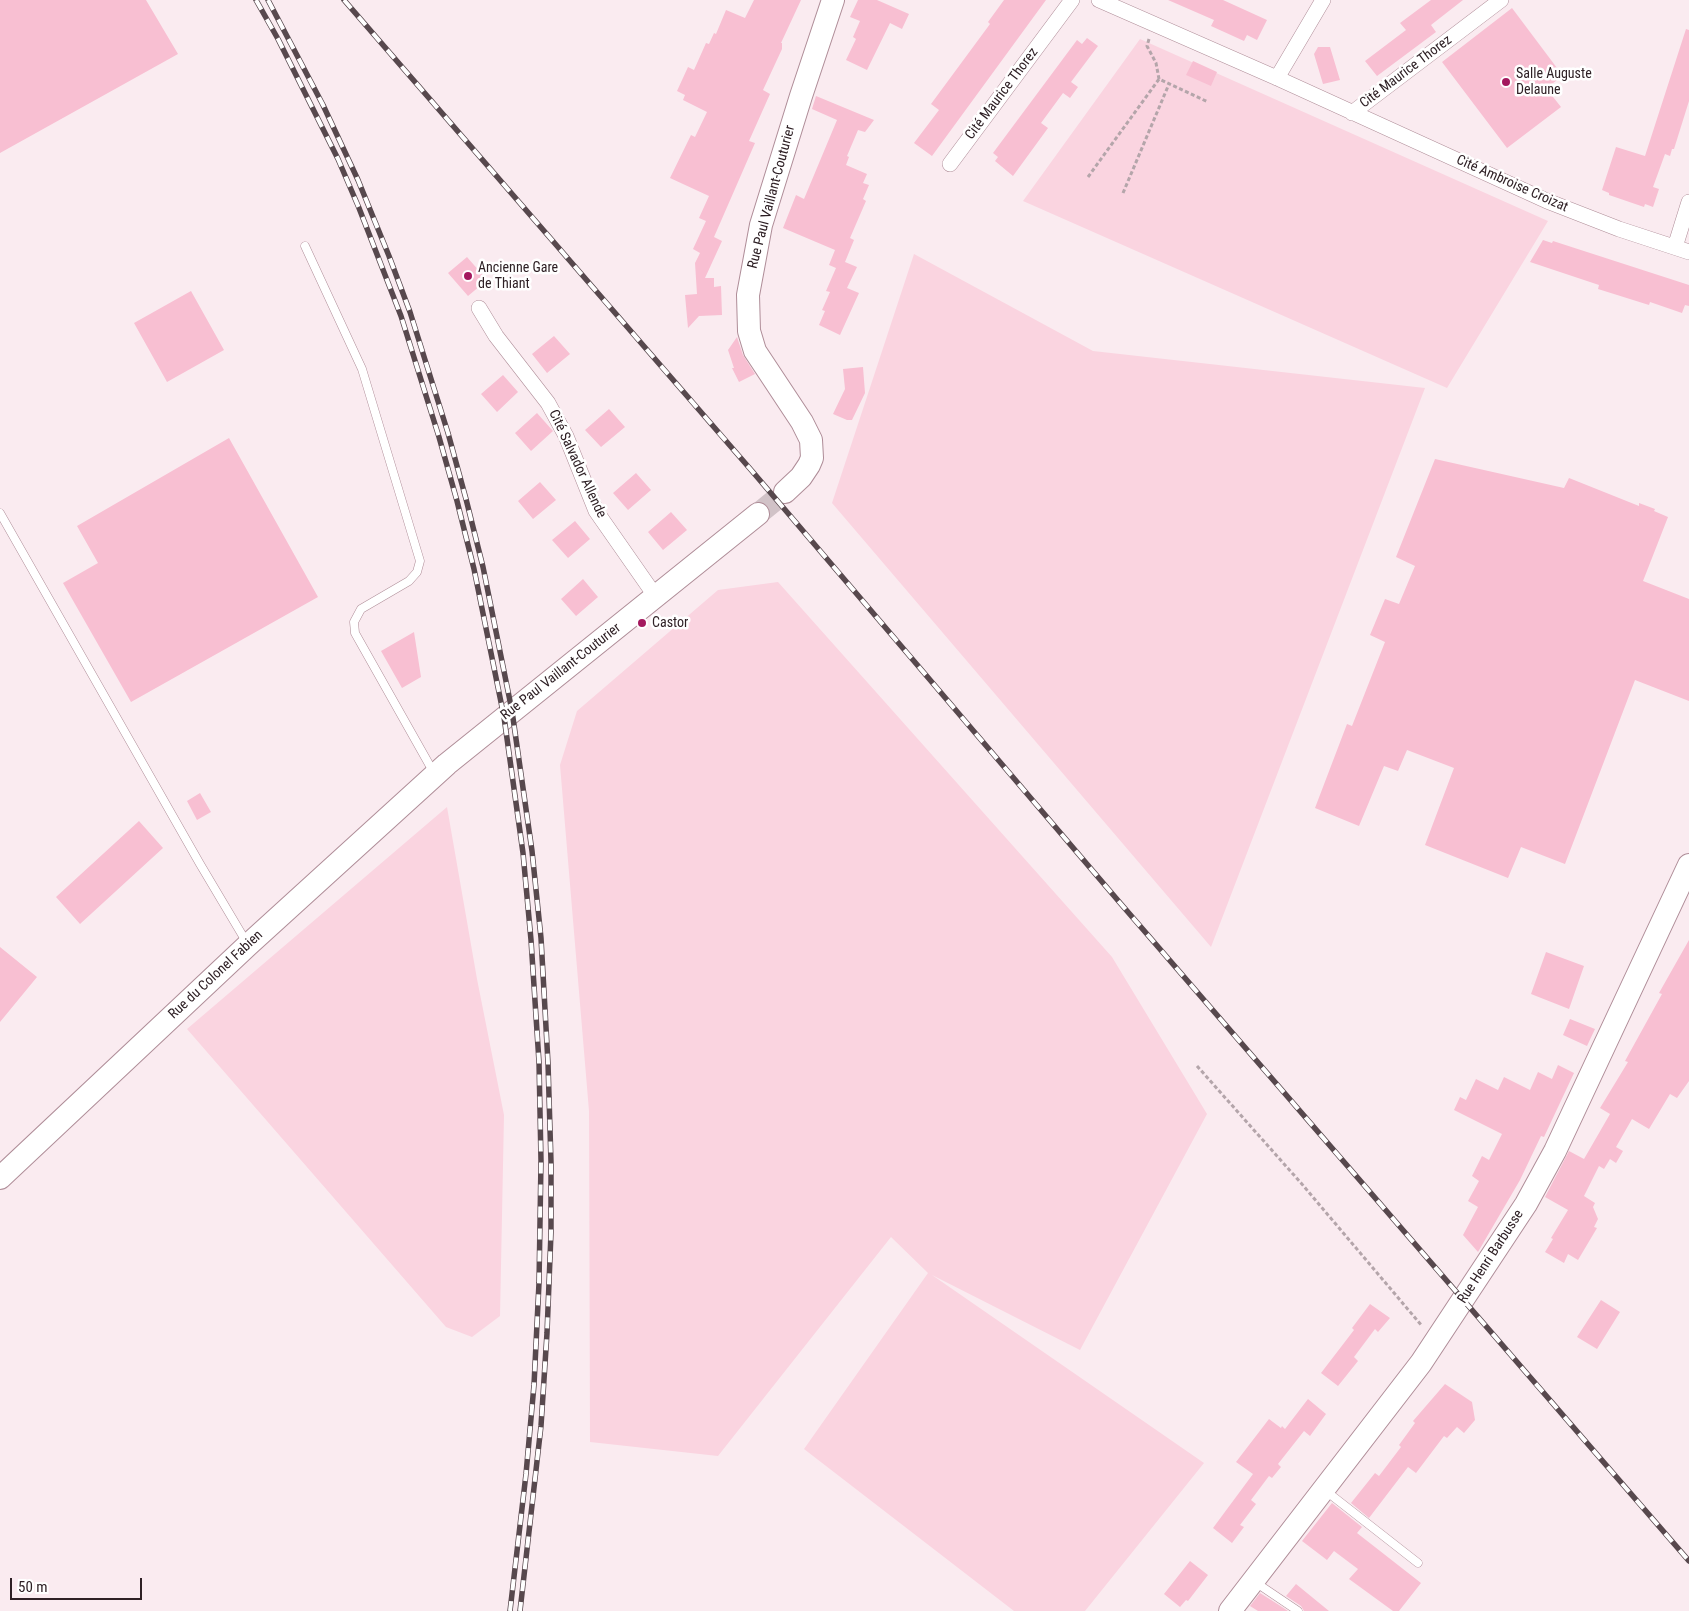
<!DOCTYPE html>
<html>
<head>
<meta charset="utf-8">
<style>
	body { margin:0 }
	#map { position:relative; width:1689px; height:1611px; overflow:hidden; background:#faebf0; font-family:"Roboto Condensed",sans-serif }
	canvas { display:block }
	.scale { position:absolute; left:10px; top:1578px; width:132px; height:22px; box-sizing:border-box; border:2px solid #2e2025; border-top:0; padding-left:6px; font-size:15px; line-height:18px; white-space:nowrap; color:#2e2025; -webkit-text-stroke:4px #fff; paint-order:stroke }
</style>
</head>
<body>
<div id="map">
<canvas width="1689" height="1611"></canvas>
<div class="scale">50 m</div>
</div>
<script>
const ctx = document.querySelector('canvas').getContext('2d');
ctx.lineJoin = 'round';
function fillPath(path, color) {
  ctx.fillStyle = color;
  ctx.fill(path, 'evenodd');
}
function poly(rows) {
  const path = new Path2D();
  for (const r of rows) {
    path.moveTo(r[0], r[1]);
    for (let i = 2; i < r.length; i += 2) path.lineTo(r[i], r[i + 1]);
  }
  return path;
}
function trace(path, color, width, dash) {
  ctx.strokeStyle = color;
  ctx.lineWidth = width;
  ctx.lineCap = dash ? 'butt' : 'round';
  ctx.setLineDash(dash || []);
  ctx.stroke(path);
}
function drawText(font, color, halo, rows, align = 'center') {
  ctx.font = font + ' "Roboto Condensed",sans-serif';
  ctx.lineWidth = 5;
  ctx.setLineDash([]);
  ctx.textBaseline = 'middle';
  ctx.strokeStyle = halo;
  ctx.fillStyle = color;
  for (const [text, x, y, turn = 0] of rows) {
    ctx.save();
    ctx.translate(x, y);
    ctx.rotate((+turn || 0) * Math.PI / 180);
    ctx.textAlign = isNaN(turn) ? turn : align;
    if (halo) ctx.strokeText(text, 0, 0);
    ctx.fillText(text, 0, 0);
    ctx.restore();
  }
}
fillPath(poly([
	[1140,39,1548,221,1447,388,1023,201],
	[914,254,1093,351,1425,388,1211,947,832,503],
	[778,582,1112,957,1207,1114,1080,1350,932,1275,1204,1463,1085,1611,1014,1611,804,1449,928,1273,891,1237,718,1456,590,1442,589,1111,560,765,577,711,718,590],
	[447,807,477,979,504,1115,500,1316,472,1337,446,1327,187,1029]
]), '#fad4e0');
fillPath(poly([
	[0,0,146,0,178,54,0,153],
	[754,0,801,0,781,43,782,43,782,49,763,90,770,94,749,141,755,143,714,237,722,241,705,278,714,278,714,287,721,286,722,315,699,316,688,328,685,295,697,294,695,263,700,253,693,249,706,221,699,218,709,196,670,178,691,135,695,137,707,112,683,100,685,95,677,91,688,67,694,70,706,43,709,44,714,33,716,34,726,10,745,18],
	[858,0,877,0,909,14,902,29,890,23,867,70,846,60,856,39,853,37,860,21,850,17],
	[1004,0,1046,0,932,156,914,143,939,110,931,104,990,24,988,22],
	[1168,0,1223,0,1267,20,1257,40,1247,35,1244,41,1211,26,1214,20],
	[1431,0,1463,0,1431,25,1436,32,1377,76,1365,61,1406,30,1400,23],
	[1512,8,1563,76,1546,88,1561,107,1507,148,1442,62],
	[1686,29,1689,30,1689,101,1674,149,1672,149,1670,156,1665,154,1653,187,1659,189,1653,207,1645,204,1644,207,1609,195,1609,193,1602,190,1616,147,1645,156],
	[1087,38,1098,46,1071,82,1078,87,1070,98,1063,93,1041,123,1048,128,1013,176,995,161,998,157,993,153,1077,40,1082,44],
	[1318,47,1330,47,1340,80,1323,84,1314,54],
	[1193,61,1217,72,1211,86,1186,75],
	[816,96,874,120,865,132,858,130,847,156,849,157,846,165,867,174,863,183,869,185,863,199,866,201,850,238,854,240,845,262,857,267,847,288,859,293,840,335,819,325,825,311,822,310,830,292,826,291,836,268,829,265,835,250,783,228,796,195,804,199,837,120,812,109],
	[1543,240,1552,243,1553,241,1689,285,1689,306,1685,305,1682,313,1650,302,1649,305,1598,289,1599,285,1530,262],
	[467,257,487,280,468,296,448,273],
	[191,291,224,350,167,382,134,323],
	[554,336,570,354,547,373,532,354],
	[737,337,743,355,755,374,739,382,732,368,734,368,728,350],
	[863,367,865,393,852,420,847,420,833,414,845,389,843,369],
	[503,375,518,392,497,412,481,394],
	[609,409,625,427,601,447,585,430],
	[537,413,553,431,531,451,515,433],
	[229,438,318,597,131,702,63,583,98,563,77,526],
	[1435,459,1564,488,1569,478,1639,506,1639,503,1655,509,1654,511,1668,517,1643,581,1689,599,1689,701,1635,680,1565,864,1521,847,1508,878,1425,845,1454,768,1407,750,1398,771,1384,766,1359,826,1315,808,1347,724,1352,726,1385,642,1370,635,1385,599,1399,604,1415,566,1396,557],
	[636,473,651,490,628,510,613,493],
	[540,482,556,500,533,519,518,501],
	[671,512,687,530,663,550,648,532],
	[575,521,590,539,568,558,552,540],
	[583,579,598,597,576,616,561,599],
	[414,632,421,677,402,688,381,651],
	[200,793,211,812,197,820,187,801],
	[139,821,163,848,80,924,56,897],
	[1689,940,1689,1081,1677,1098,1670,1094,1649,1129,1632,1119,1616,1147,1623,1151,1616,1163,1610,1159,1604,1169,1599,1166,1584,1196,1595,1203,1593,1207,1598,1219,1594,1227,1597,1228,1578,1260,1568,1254,1564,1263,1545,1252,1553,1239,1551,1238,1568,1210,1545,1197,1569,1151,1584,1159,1610,1114,1600,1108,1628,1062,1625,1061,1662,994,1659,993],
	[0,947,37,977,0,1022],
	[1546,952,1584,966,1569,1009,1531,994],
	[1570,1019,1595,1029,1587,1046,1563,1035],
	[1558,1065,1574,1073,1544,1137,1541,1136,1520,1180,1478,1252,1463,1235,1478,1207,1468,1201,1479,1181,1472,1176,1482,1156,1489,1160,1502,1134,1454,1110,1460,1097,1466,1100,1476,1079,1498,1090,1504,1077,1530,1090,1538,1072,1552,1079],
	[1601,1300,1620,1312,1597,1349,1577,1337],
	[1370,1304,1390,1318,1378,1332,1375,1329,1354,1357,1358,1361,1338,1386,1321,1373,1354,1330,1352,1328],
	[1445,1384,1472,1402,1475,1420,1464,1433,1457,1427,1447,1438,1444,1436,1416,1473,1408,1467,1369,1518,1351,1503,1375,1473,1379,1476,1401,1447,1399,1445,1415,1423,1413,1421],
	[1308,1399,1326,1414,1310,1436,1304,1431,1278,1464,1281,1467,1272,1478,1269,1476,1251,1500,1256,1504,1240,1525,1244,1527,1232,1543,1213,1528,1253,1474,1236,1462,1269,1419,1281,1428,1282,1426,1285,1429],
	[1332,1503,1362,1527,1357,1533,1421,1583,1399,1611,1393,1611,1349,1579,1358,1569,1334,1551,1327,1560,1302,1541],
	[1190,1561,1208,1575,1188,1601,1186,1600,1180,1607,1164,1594],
	[1296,1584,1329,1611,1304,1611,1301,1606,1286,1596],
	[1260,1593,1279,1605,1288,1611,1258,1611,1250,1606]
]), '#f8bfd2');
trace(poly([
	[758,514,785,492]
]), '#d1c2c7', 22, [22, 11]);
const lane = poly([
	[305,246,362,369,420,561,417,572,409,581,361,609,354,622,355,633,434,773],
	[0,513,200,864,247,943],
	[1326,1491,1418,1563],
	[1255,1582,1298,1611]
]);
const street = poly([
	[1099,0,1277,78,1547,201,1619,229,1689,252],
	[1277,78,1323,0],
	[1352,113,1501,0],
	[950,164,1072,0],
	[1675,247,1689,202],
	[479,308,496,336,548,403,566,436,596,511,656,597]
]);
const secondary = poly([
	[785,492,801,477,809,465,812,458,811,440,802,422,755,351,749,331,748,295,761,225,801,96,833,0],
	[0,1178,248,945,447,764,758,514],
	[1230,1611,1421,1363,1526,1204,1555,1151,1689,865]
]);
trace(lane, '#af8d98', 9);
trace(street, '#af8d98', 16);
trace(secondary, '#af8d98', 24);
trace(poly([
	[1149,39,1147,46,1156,63,1159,79,1208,102],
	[1088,177,1159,79],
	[1123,193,1169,84],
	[1197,1066,1301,1183,1422,1326]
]), '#b4a5aa', 3, [4, 2.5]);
trace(lane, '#fff', 8);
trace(street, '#fff', 15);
trace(secondary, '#fff', 22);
const rail = poly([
	[256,0,278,39,338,159,359,208,401,316,439,437,457,501,474,569,504,717,523,853,531,940,539,1062,541,1161,539,1283,534,1385,526,1474,510,1611],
	[268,0,323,105,358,180,389,256,410,312,448,433,466,499,483,567,512,711,532,851,541,938,548,1063,551,1162,551,1233,547,1333,541,1426,520,1611],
	[344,0,752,471,1121,904,1689,1561]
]);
trace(rail, '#57484d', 5.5);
trace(rail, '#fff', 4, [11]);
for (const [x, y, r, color] of [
	[1506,82,5,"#a4185e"],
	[468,276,5,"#a4185e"],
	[642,623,5,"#a4185e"]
]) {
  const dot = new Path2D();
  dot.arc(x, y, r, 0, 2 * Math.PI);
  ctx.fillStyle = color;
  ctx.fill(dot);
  trace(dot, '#fff', 2);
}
drawText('14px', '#2e2025', '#fff', [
	["Cité Maurice Thorez",1406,72,-37],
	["Cité Maurice Thorez",1002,94,-53],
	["Cité Ambroise Croizat",1512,184,24],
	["Rue Paul Vaillant-Couturier",772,197,-75],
	["Cité Salvador Allende",577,464,65],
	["Rue Paul Vaillant-Couturier",561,672,-38],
	["Rue du Colonel Fabien",216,975,-43],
	["Rue Henri Barbusse",1491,1257,-57]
]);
drawText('14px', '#2e2025', '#fff', [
	["Salle Auguste",1516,74],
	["Delaune",1516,90],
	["Ancienne Gare",478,268],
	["de Thiant",478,284],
	["Castor",652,623]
], 'left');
</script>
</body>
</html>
